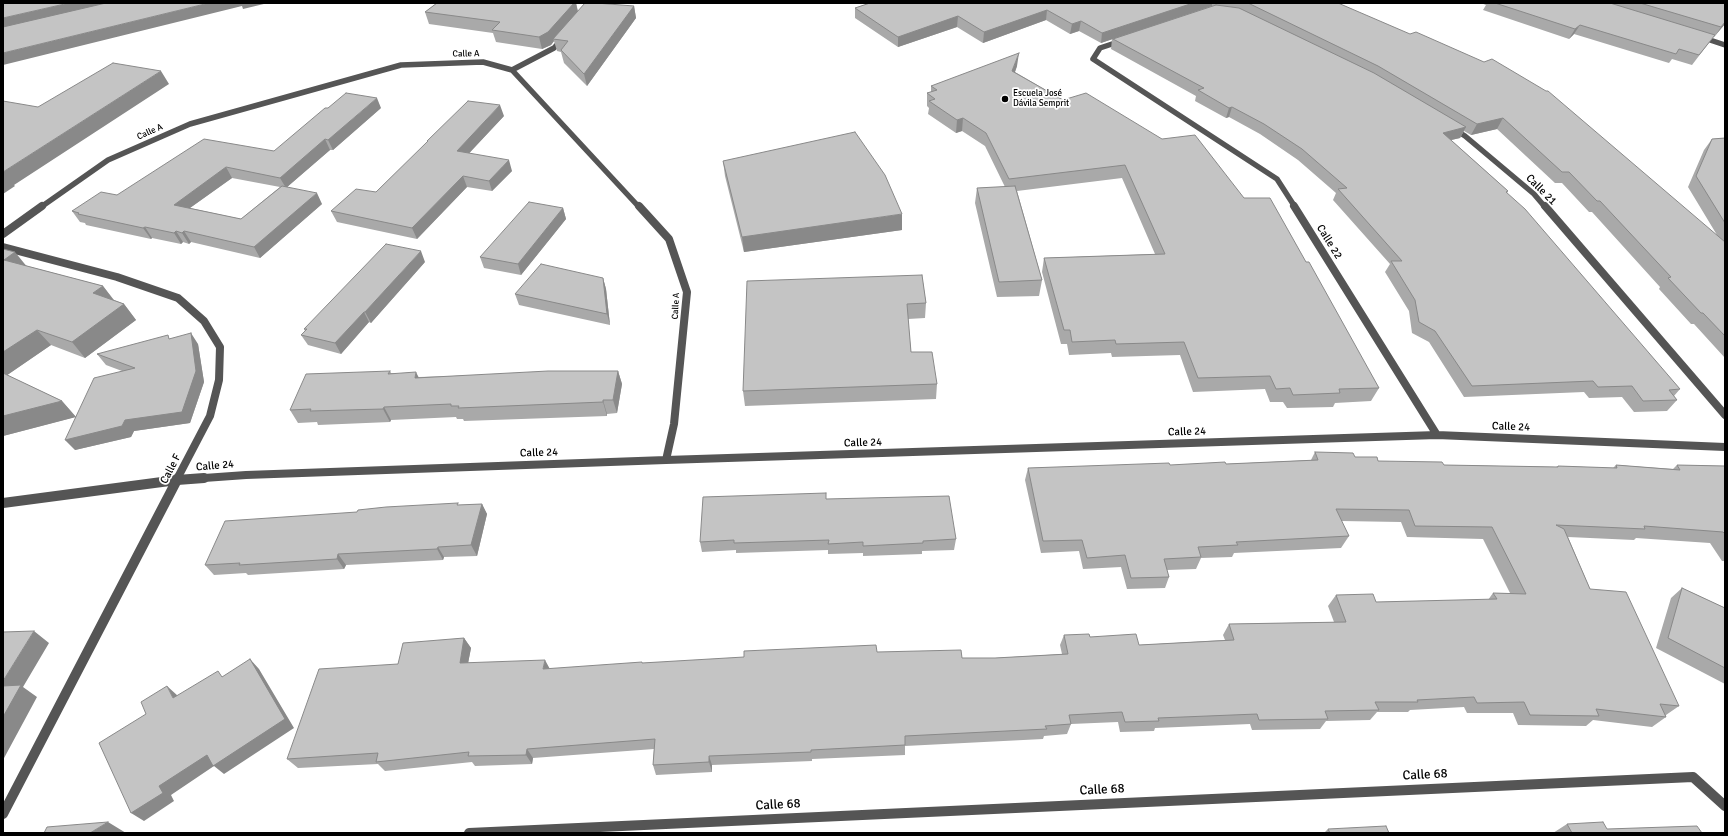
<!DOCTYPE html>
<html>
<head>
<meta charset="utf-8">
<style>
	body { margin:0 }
	#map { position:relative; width:1728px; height:836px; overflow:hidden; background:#fff; font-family:Signika,sans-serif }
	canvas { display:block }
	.frame { position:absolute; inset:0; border:4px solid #000; pointer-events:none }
</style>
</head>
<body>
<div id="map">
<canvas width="1728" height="836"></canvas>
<div class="frame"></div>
</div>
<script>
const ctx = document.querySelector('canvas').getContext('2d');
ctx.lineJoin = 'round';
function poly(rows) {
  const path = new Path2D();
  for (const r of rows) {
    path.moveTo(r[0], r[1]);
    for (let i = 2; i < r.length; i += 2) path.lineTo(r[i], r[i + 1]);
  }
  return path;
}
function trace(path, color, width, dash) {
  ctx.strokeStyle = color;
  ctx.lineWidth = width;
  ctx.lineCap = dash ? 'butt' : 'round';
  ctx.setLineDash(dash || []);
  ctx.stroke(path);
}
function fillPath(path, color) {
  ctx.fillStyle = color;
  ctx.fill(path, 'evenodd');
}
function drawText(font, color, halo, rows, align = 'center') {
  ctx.font = font + ' Signika,sans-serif';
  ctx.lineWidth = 3.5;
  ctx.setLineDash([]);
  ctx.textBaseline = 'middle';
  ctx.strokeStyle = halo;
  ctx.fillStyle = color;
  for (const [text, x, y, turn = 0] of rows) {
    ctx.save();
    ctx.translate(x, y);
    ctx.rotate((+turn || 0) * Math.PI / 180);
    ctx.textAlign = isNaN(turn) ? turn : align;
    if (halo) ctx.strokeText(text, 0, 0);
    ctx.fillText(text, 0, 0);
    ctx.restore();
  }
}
trace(poly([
	[1701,37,1725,45],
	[1121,41,1100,48,1093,59,1277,179,1295,207],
	[512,70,554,48,562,39],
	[1454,129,1465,136,1534,194,1545,207],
	[41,207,108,160,190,124,401,65,483,62,512,70,639,207]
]), '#555', 5.5);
trace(poly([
	[639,206,669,239,687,292,674,424,666,460],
	[1294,206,1437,435],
	[1545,206,1725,415],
	[3,234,42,206],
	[190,479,246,475,666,460,1437,435,1725,447]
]), '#555', 8);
trace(poly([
	[3,503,177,480,204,478],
	[469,833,1693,777,1725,806]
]), '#555', 10);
trace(poly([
	[3,247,117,277,178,298,204,321,220,347,219,380,210,416,177,479]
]), '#555', 8);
trace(poly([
	[3,814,178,478]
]), '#555', 10);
fillPath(poly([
	[437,3,576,3,578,11,634,6,636,18,587,86,564,63,561,52,557,51,554,41,551,45,542,49,496,42,493,33,429,24,425,12],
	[870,3,1338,3,1717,235,1688,187,1704,150,1712,139,1725,138,1725,358,1694,324,1691,324,1659,289,1660,287,1592,212,1589,212,1562,183,1555,183,1497,129,1471,135,1464,131,1460,138,1451,140,1508,191,1507,193,1680,389,1674,396,1677,400,1667,411,1634,412,1622,397,1589,398,1584,392,1464,397,1429,342,1412,333,1409,311,1385,272,1390,264,1333,200,1336,193,1298,160,1260,134,1229,117,1226,118,1195,101,1196,96,1111,49,1112,39,1101,43,1079,31,1070,34,1046,20,983,43,957,27,898,47,855,18,855,8],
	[1481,3,1725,3,1725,24,1714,37,1713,37,1708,44,1692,65,1672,59,1669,63,1574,34,1569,39,1483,10,1486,5],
	[1017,66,1015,72,1063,100,1244,198,1306,262,1379,388,1371,401,1335,403,1333,407,1287,408,1283,402,1270,402,1265,389,1193,392,1180,355,1112,357,1111,353,1069,355,1067,344,1061,344,1042,272,1044,258,1155,254,1122,178,1017,191,1042,280,1039,296,997,297,975,203,977,188,1005,187,985,146,962,131,956,133,928,114,929,108,927,106,927,93,931,92,931,86],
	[381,108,333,150,330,150,287,187,322,204,260,258,191,242,189,244,183,242,181,244,152,238,151,239,86,225,85,223,80,222,72,211,117,195,274,151],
	[232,178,280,187,241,219,190,208],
	[504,116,469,153,512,171,492,191,467,187,417,239,337,222,331,211,376,192,428,142,427,141],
	[723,161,902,230,744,252,725,176],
	[563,208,566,219,521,275,484,268,480,257],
	[3,249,27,266,103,286,114,300,124,304,136,320,85,358,51,345,7,375,62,401,76,417,122,371,106,365,97,354,171,339,198,344,204,382,190,423,134,431,131,437,75,450,75,417,3,436],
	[425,262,371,323,369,322,341,354,308,345,301,335,305,331,304,329],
	[922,275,926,303,925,318,908,319,911,352,937,384,936,399,745,406,743,391],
	[603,278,606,289,610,325,519,305,515,294],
	[390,371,391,373,419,377,618,371,622,384,617,413,607,414,607,416,464,421,463,419,457,419,456,417,391,420,390,422,318,425,317,422,298,423,290,410],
	[1315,452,1355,457,1378,461,1444,465,1556,467,1558,466,1613,468,1616,465,1673,469,1677,465,1725,466,1725,561,1722,561,1710,543,1636,538,1634,540,1568,537,1590,589,1679,706,1666,715,1666,717,1652,727,1593,720,1586,726,1518,725,1513,713,1467,713,1464,707,1410,710,1408,712,1377,712,1370,720,1326,721,1320,729,1252,730,1250,724,1155,728,1154,731,1120,732,1118,722,1071,724,1067,734,1044,736,1043,739,905,746,905,755,812,759,812,761,712,765,712,772,656,775,653,765,654,749,533,758,532,764,475,766,472,762,385,771,378,764,298,768,287,759,398,664,464,638,471,648,468,663,550,669,642,663,877,652,962,658,995,658,1062,654,1060,645,1064,635,1090,637,1139,645,1225,640,1223,635,1229,624,1334,622,1328,606,1336,595,1376,602,1488,600,1493,593,1510,593,1483,539,1407,537,1401,522,1341,521,1349,536,1341,548,1234,553,1232,557,1201,558,1196,569,1167,570,1169,577,1165,588,1127,589,1121,567,1083,569,1079,551,1041,553,1025,480,1028,468,1226,464,1311,460],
	[826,493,826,499,956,539,954,550,922,551,922,554,863,556,863,553,828,554,828,550,736,553,736,550,702,552,700,542],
	[482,504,487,514,477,556,444,557,443,560,346,565,344,569,248,575,246,573,214,575,205,565,357,512],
	[1682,588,1725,608,1725,684,1656,648,1671,598],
	[1567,824,1607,829,1702,833,1553,833],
	[1328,829,1389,833,1324,833]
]), '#a9a9a9');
fillPath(poly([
	[69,3,116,3,3,30,3,18],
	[209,3,268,3,243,9,242,6,3,65,3,53],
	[563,3,576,3,578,13,553,39,554,41,551,45,542,49,539,37],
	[1193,3,1212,3,1212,6,1101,43,1102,33],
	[634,6,636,18,587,86,584,74],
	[1047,10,1046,20,983,43,984,32],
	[958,16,957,27,898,47,898,37],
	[1081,21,1079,31,1070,34,1072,24],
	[1725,22,1725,24,1714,37,1721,27],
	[1580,25,1574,34,1569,39,1575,29],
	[1019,53,1017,66,1011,83,1012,71],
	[161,71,169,84,14,185,15,186,3,194,3,172],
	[377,98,381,108,333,150,328,140],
	[500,105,504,116,461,162,457,151],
	[1232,107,1229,117,1226,118,1229,108],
	[963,118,962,131,956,133,957,120],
	[1503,118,1497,129,1471,135,1477,124],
	[1466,127,1460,138,1438,143,1443,133],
	[325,139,330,150,286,188,280,178],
	[509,160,512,171,492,191,489,181],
	[226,167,232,178,180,215,174,205],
	[463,176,467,187,417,239,412,228],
	[317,193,322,204,260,258,254,247],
	[563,208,566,219,521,275,518,264],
	[902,214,902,230,744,252,742,237],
	[145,227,152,238,151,239,143,228],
	[176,231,183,242,181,244,174,233],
	[184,231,191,242,189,244,182,233],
	[421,251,425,262,371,323,365,312],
	[15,252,28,268,4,260],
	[603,278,606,289,610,325,607,314],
	[103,286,115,302,93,293],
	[124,304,136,320,85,358,72,342],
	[364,312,369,322,341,354,335,343],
	[37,330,51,345,3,378,3,352],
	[191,333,198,344,204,382,190,423,134,431,131,437,75,450,65,440,125,420],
	[618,371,622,384,617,413,613,400],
	[416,372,423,386,415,378],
	[603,400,607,414,607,416,603,402],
	[62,401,76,417,3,436,3,416],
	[384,407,391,420,390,422,383,409],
	[482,504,487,514,477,556,471,545],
	[438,547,444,557,443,560,437,549],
	[338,554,346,565,344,569,337,559],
	[34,631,49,643,23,687,37,697,3,760,3,681],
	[464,638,471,648,466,674,460,663],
	[250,659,259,669,294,728,224,774,214,766,171,795,174,801,144,821,131,813,159,786],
	[545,660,551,671,543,669],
	[167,686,178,696,173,698],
	[527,749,533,758,532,764,526,755],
	[709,756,712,765,712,772,709,762],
	[108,822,126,833,90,833]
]), '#898989');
const building = poly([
	[3,3,69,3,3,18,3,3],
	[106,3,209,3,3,53,3,27,106,3],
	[437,3,574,3,548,32,539,37,492,30,500,22,425,12,437,3],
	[585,3,596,3,634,6,584,74,561,50,568,41,553,39,585,3],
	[870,3,1193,3,1102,33,1081,21,1072,24,1047,10,984,32,958,16,898,37,855,8,870,3],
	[1248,3,1338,3,1410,34,1416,32,1484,62,1492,59,1546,91,1548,91,1725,242,1725,336,1703,313,1701,313,1668,278,1671,277,1600,201,1597,201,1569,172,1562,172,1503,118,1477,124,1378,66,1248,3],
	[1495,3,1610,3,1715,35,1699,55,1679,49,1676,54,1580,25,1575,29,1495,3],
	[1640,3,1725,3,1725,22,1721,27,1640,3],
	[1216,5,1239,8,1374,73,1466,127,1443,133,1508,191,1506,192,1525,209,1680,389,1669,390,1677,400,1643,401,1632,386,1598,387,1593,381,1472,386,1435,331,1419,322,1415,300,1391,261,1402,261,1338,189,1347,188,1302,149,1264,124,1232,107,1229,108,1198,90,1204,88,1113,39,1216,5],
	[1019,53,1012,71,1063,100,1086,93,1162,139,1195,135,1244,198,1270,198,1306,262,1309,262,1379,388,1339,389,1340,393,1293,395,1290,388,1276,389,1270,376,1198,378,1184,342,1116,344,1115,340,1072,342,1070,330,1064,330,1044,258,1165,254,1125,165,1009,179,986,133,963,118,957,120,929,101,935,99,927,93,937,90,931,86,1019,53],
	[113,63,161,71,3,172,3,101,38,107,113,63],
	[346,93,377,98,328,140,325,139,280,178,226,167,174,205,241,219,282,186,317,193,254,247,184,231,182,233,176,231,174,233,145,227,143,228,78,214,79,213,72,211,101,192,117,195,204,139,274,151,325,108,328,108,346,93],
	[468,101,500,105,457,151,509,160,489,181,463,176,412,228,331,211,356,189,376,192,428,141,427,141,468,101],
	[855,132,885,175,902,214,742,237,723,161,855,132],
	[1725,138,1725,223,1696,176,1712,139,1725,138],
	[1015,186,1042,280,999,282,977,188,1015,186],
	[529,202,563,208,518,264,480,257,529,202],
	[386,244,421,251,365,312,364,312,335,343,301,335,307,329,304,329,386,244],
	[3,249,15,252,4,260,103,286,93,293,124,304,72,342,37,330,3,352,3,249],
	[541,264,603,278,607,314,515,294,541,264],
	[922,275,926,303,907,304,911,352,932,352,937,384,743,391,747,281,922,275],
	[191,333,196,371,182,412,125,420,122,426,65,440,94,378,135,368,97,354,168,335,169,339,191,333],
	[390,371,388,374,416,372,415,378,548,371,618,371,613,400,603,400,603,402,458,408,459,406,451,406,451,404,384,407,383,409,310,411,311,409,290,410,306,374,390,371],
	[3,373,62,401,3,416,3,373],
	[1315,452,1353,453,1355,457,1377,457,1378,461,1442,462,1444,465,1558,467,1558,466,1617,468,1616,465,1680,470,1677,465,1725,466,1725,534,1723,532,1644,526,1645,529,1556,525,1564,529,1590,589,1626,592,1679,706,1660,704,1666,717,1596,709,1599,716,1530,715,1524,702,1477,703,1474,697,1417,700,1418,702,1375,702,1379,710,1325,711,1328,719,1259,720,1257,714,1158,718,1159,721,1125,722,1122,712,1069,715,1071,724,1045,726,1047,729,905,736,905,745,811,750,811,752,709,756,709,762,653,765,655,739,527,749,526,755,468,756,469,752,376,762,378,753,287,759,319,669,398,664,403,643,464,638,460,663,545,660,543,669,642,662,642,663,744,657,744,651,876,645,877,652,961,650,962,658,995,658,1068,654,1064,635,1089,634,1090,637,1136,634,1139,645,1234,640,1229,624,1346,622,1336,595,1373,594,1376,602,1497,599,1493,593,1526,594,1492,527,1415,526,1409,510,1336,509,1349,536,1236,542,1238,545,1198,547,1201,557,1164,559,1169,577,1131,578,1125,555,1087,558,1082,540,1043,541,1028,468,1169,463,1170,465,1225,462,1226,464,1318,460,1315,452],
	[826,493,826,499,949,496,956,539,923,541,923,543,863,546,863,542,828,544,829,540,734,543,734,540,700,542,703,497,826,493],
	[458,503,457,505,482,504,471,545,438,547,437,549,338,554,337,559,239,565,240,563,205,565,225,521,357,512,358,510,386,507,458,503],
	[1682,588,1725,608,1725,668,1668,638,1682,588],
	[34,631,3,681,3,632,34,631],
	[250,659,285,719,213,766,207,755,159,786,163,793,131,813,99,743,146,714,141,702,167,686,173,698,218,671,222,677,250,659],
	[21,685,3,717,3,686,21,685],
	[108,822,90,833,44,833,47,827,108,822],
	[1603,822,1607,829,1697,826,1702,833,1572,833,1567,824,1603,822],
	[1386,826,1389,833,1330,833,1328,829,1386,826]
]);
fillPath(building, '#c4c4c4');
trace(building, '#898989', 1);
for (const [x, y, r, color] of [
	[1005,99,4,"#000"]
]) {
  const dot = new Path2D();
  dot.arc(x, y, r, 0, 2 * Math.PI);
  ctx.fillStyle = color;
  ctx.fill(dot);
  trace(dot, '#fff', 1.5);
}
drawText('9px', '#000', '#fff', [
	["Calle A",466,54,-1],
	["Calle A",150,132,-24],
	["Calle A",676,306,-87]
]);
drawText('9px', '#000', '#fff', [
	["Escuela José",1013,94],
	["Dávila Semprit",1013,104]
], 'left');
drawText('11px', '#000', '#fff', [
	["Calle 21",1541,190,45],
	["Calle 22",1329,242,58],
	["Calle 24",1511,427,2],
	["Calle 24",1187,432,-2],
	["Calle 24",863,443,-2],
	["Calle 24",539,453,-2],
	["Calle 24",215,466,-5],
	["Calle F",171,469,-63]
]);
drawText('13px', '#000', '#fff', [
	["Calle 68",1425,775,-3],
	["Calle 68",1102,790,-3],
	["Calle 68",778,805,-3]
]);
</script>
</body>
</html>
